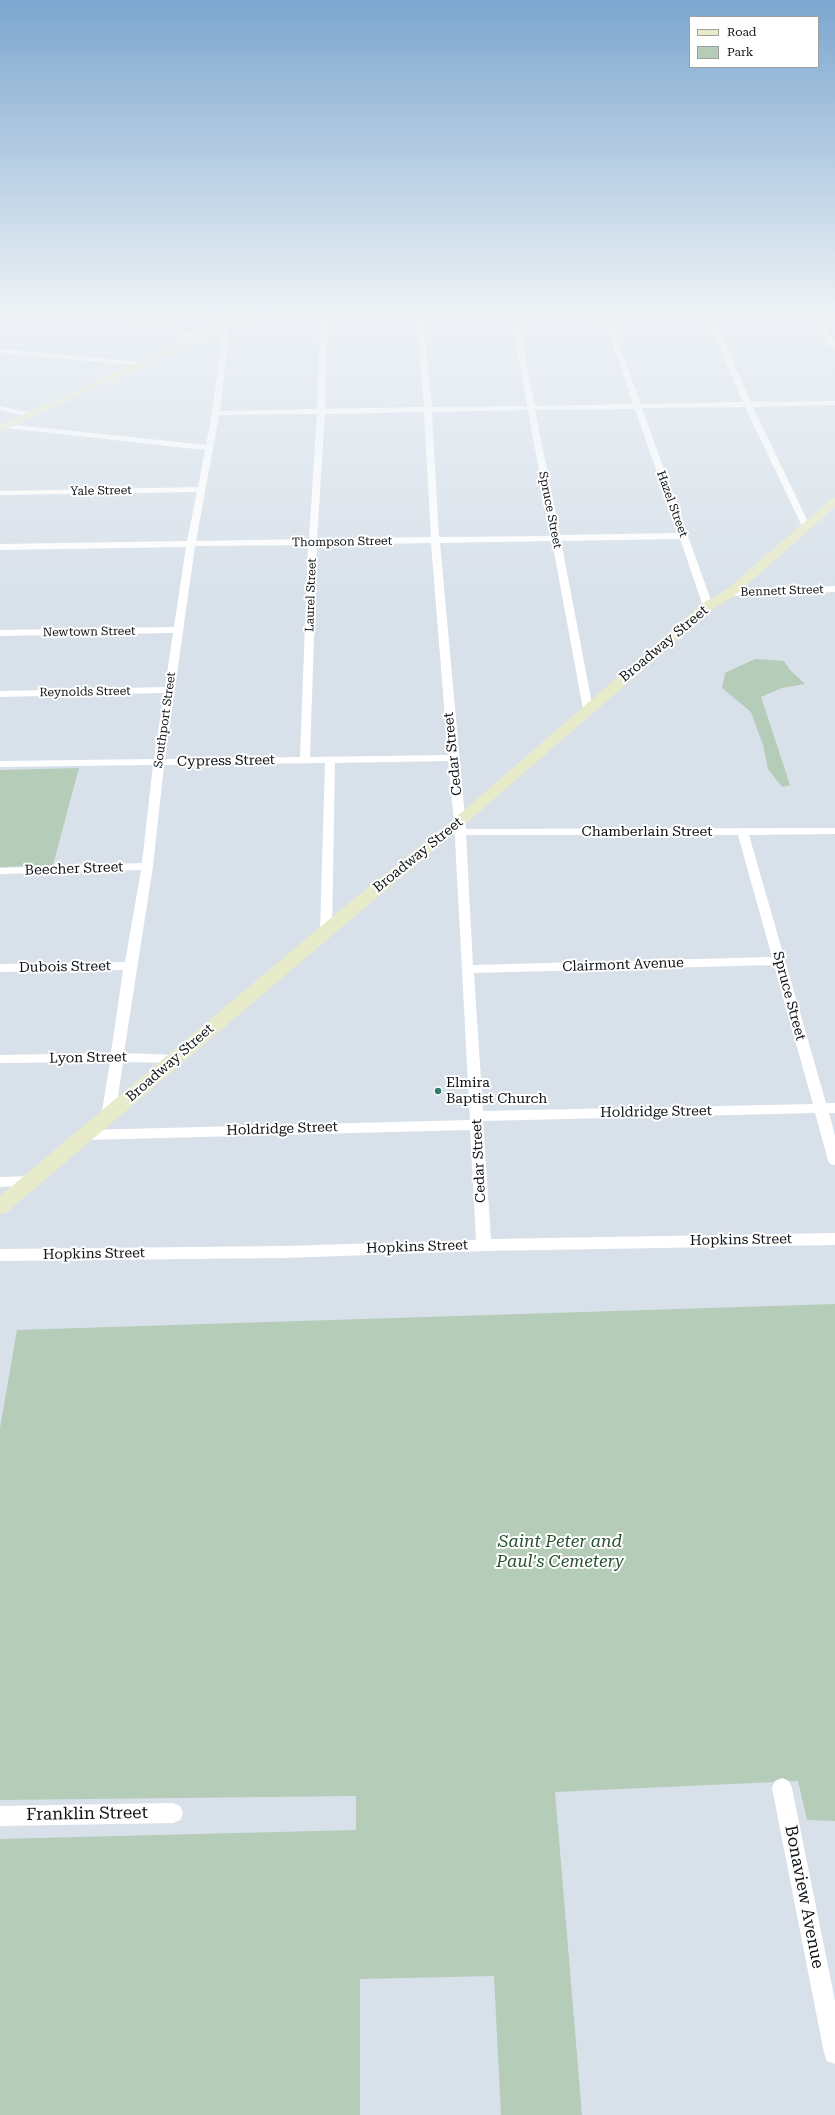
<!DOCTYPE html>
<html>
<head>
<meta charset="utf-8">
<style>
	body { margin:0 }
	#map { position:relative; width:835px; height:2115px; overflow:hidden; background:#d8e1ea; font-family:"Roboto Serif",serif }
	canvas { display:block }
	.legend { position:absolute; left:689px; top:16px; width:130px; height:52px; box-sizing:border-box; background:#fff; border:1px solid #9fa0a1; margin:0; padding:5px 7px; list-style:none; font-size:12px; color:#0f1215 }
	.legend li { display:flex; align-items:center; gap:8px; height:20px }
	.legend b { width:20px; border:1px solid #9fa0a1 }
</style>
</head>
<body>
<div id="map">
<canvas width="835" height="2115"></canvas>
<ul class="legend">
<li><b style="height:5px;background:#e8ebca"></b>Road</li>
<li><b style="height:11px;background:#b5ccb8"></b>Park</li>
</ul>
</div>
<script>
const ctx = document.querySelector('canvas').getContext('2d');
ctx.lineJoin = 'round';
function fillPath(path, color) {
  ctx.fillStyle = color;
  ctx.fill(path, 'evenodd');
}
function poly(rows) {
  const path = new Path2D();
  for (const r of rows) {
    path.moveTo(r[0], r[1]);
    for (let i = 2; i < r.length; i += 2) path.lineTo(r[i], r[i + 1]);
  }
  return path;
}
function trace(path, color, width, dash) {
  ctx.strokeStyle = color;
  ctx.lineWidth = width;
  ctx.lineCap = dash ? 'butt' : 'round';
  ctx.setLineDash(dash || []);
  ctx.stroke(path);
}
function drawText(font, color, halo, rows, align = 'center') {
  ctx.font = font + ' "Roboto Serif",serif';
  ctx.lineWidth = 4;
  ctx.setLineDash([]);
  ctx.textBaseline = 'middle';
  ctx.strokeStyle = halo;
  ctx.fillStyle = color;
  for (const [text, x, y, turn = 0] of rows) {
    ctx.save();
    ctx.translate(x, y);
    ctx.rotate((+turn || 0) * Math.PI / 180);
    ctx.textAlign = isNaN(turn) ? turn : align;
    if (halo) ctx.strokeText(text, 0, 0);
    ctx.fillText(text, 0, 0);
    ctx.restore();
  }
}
fillPath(poly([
	[755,659,784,661,790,670,805,684,782,688,761,697,790,785,782,787,768,769,763,745,751,712,722,688,725,673],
	[79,768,53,865,0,867,0,770],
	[835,1304,835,1821,807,1820,798,1781,555,1792,582,2115,501,2115,494,1976,360,1979,360,2115,0,2115,0,1839,356,1830,356,1796,0,1800,0,1428,17,1330]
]), '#b5ccb8');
fillPath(poly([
	[78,311,124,314,201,338,195,339,123,318,81,313,78,311],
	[211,311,220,311,240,320,235,321,211,311],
	[321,311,327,311,325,409,424,407,416,311,422,311,432,407,527,406,510,311,516,311,535,406,633,404,601,311,607,311,641,404,743,402,704,311,710,311,751,402,835,401,835,405,753,407,810,526,806,529,802,526,745,407,642,408,713,606,708,609,703,606,680,539,561,541,593,709,592,711,588,712,583,709,552,541,440,543,466,829,835,828,835,834,749,835,826,1103,835,1103,835,1113,829,1113,835,1136,835,1165,830,1164,828,1160,815,1113,483,1121,491,1239,835,1233,835,1245,484,1251,284,1258,0,1261,0,1249,284,1246,476,1240,470,1130,86,1140,81,1138,79,1135,81,1132,86,1130,470,1120,454,821,448,761,335,763,332,931,326,935,320,931,325,763,164,765,153,866,124,1053,175,1055,180,1056,182,1059,180,1062,175,1063,123,1062,115,1117,113,1120,108,1122,103,1120,101,1117,110,1062,0,1063,0,1055,111,1053,123,970,0,972,0,964,125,962,141,870,0,874,0,868,142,863,153,765,0,767,0,761,154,759,164,693,0,697,0,691,165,687,173,633,0,636,0,630,174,627,186,547,0,550,0,544,187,541,197,492,0,495,0,491,198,487,205,450,6,428,2,426,6,424,206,445,212,413,224,324,227,322,230,324,220,411,317,409,321,311],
	[635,409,678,533,560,535,535,410,635,409],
	[528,410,551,536,439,537,432,412,528,410],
	[424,412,431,537,317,539,325,414,424,412],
	[317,414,309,539,196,541,219,415,317,414],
	[431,543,448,755,310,757,317,545,431,543],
	[308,545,300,757,165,759,195,546,308,545],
	[466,835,738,835,772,957,473,965,466,835],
	[774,965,813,1104,483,1111,474,973,774,965],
	[809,311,815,311,835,342,835,350,831,348,809,311],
	[0,349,141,362,145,364,141,366,0,353,0,349],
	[0,406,31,413,32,415,28,417,0,410,0,406],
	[835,586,835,592,730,596,725,593,730,590,835,586],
	[32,1176,37,1177,39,1181,37,1185,0,1187,0,1177,32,1176],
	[782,1778,789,1781,792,1788,835,2001,835,2064,827,2061,824,2053,772,1788,775,1781,782,1778],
	[173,1803,180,1806,183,1813,180,1820,173,1823,0,1826,0,1806,173,1803]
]), '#fff');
fillPath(poly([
	[260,311,275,311,240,322,0,432,0,425,234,318,260,311],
	[835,498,835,507,734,596,713,609,465,824,356,915,7,1212,0,1214,0,1196,344,907,455,818,703,603,726,590,831,499,835,498]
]), '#e8ebca');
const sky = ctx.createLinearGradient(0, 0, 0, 607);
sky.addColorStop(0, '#7ca6cf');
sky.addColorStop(0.51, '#edf2f6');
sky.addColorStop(1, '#edf2f600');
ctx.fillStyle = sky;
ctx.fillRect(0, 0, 835, 607);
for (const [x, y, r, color] of [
	[438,1091,4,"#347b75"]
]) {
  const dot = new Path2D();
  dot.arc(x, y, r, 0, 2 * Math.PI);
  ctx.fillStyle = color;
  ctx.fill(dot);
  trace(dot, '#fff', 1.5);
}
drawText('12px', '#0f1215', '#fff', [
	["Yale Street",101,491,-1],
	["Hazel Street",672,504,70],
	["Spruce Street",550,510,79],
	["Thompson Street",342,542,-1],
	["Bennett Street",782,591,-2],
	["Laurel Street",311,595,-88],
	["Newtown Street",89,632,-1],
	["Reynolds Street",85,692,-1],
	["Southport Street",165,720,-82]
]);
drawText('14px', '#0f1215', '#fff', [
	["Broadway Street",664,644,-40],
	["Cedar Street",453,754,-96],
	["Cypress Street",226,761,-1],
	["Chamberlain Street",647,832],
	["Broadway Street",418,855,-39],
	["Beecher Street",74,869,-2],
	["Clairmont Avenue",623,965,-2],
	["Dubois Street",65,967,-1],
	["Spruce Street",789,996,75],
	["Lyon Street",88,1058,-1],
	["Broadway Street",170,1063,-41],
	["Holdridge Street",656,1112,-1],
	["Holdridge Street",282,1129,-2],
	["Cedar Street",479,1161,-93],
	["Hopkins Street",741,1240,-1],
	["Hopkins Street",417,1247,-2],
	["Hopkins Street",94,1254,-1]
]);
drawText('14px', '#0f1215', '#fff', [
	["Elmira",446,1083],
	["Baptist Church",446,1099]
], 'left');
drawText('italic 17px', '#24502e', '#fff', [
	["Saint Peter and",560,1542],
	["Paul's Cemetery",560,1562]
]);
drawText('17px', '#0f1215', '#fff', [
	["Franklin Street",87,1814,-1],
	["Bonaview Avenue",804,1897,79]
]);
</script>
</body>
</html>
